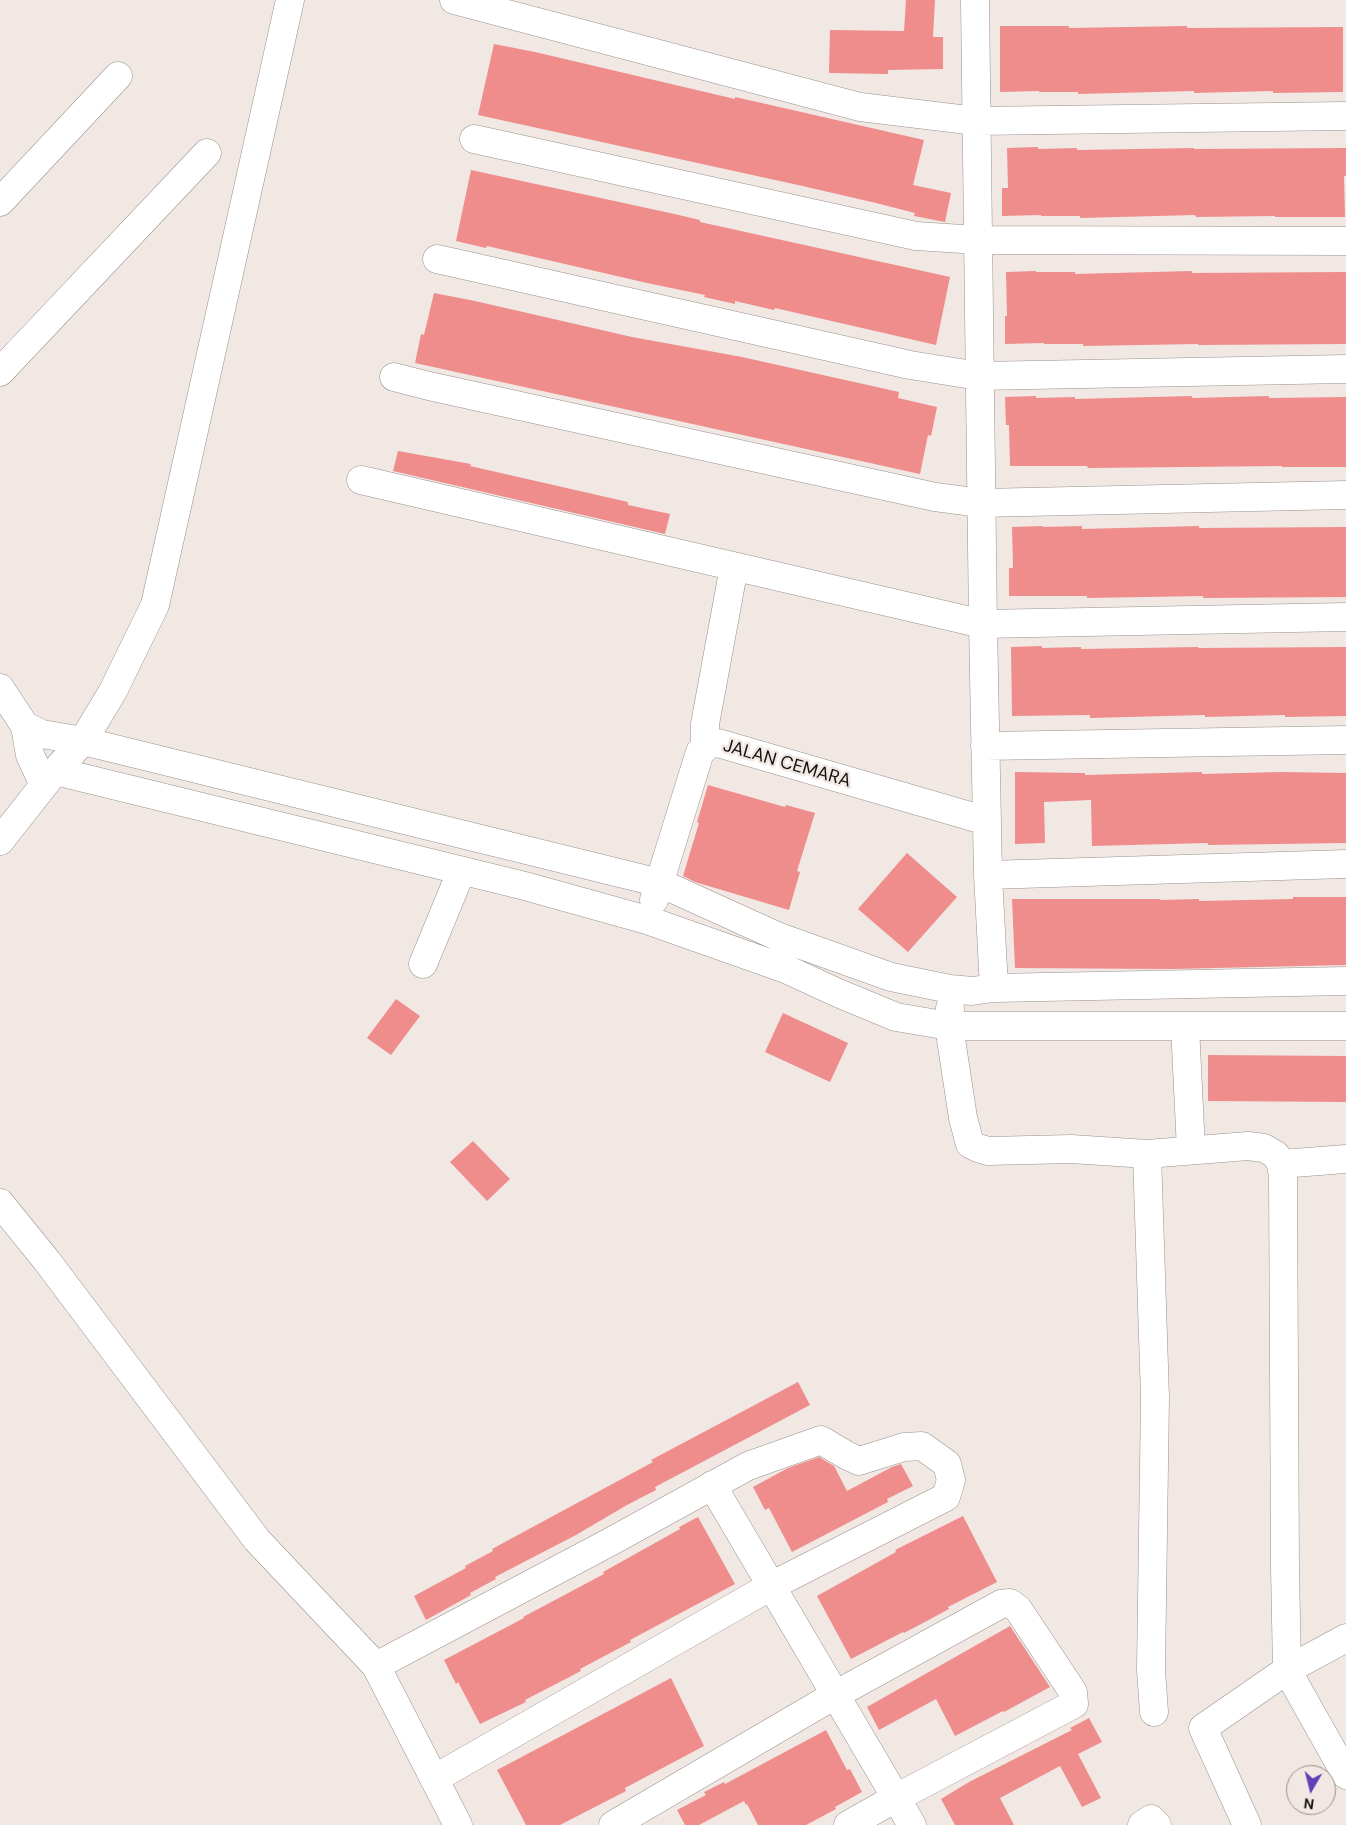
<!DOCTYPE html>
<html>
<head>
<meta charset="utf-8">
<style>
	body { margin:0 }
	#map { position:relative; width:1346px; height:1825px; overflow:hidden; background:#f1e8e4; font-family:"DM Sans",sans-serif }
	canvas { display:block }
	.north { position:absolute; left:1286px; top:1765px; width:50px; height:50px; box-sizing:border-box; background:#f1e8e4; border:1px solid #98918e; border-radius:50%; rotate:188deg; font-size:14px; font-weight:700; line-height:20px; text-align:center; color:#120f0e }
	.north::after { content:''; display:block; margin:auto; width:18px; height:22px; background:#623fb7; clip-path:polygon(50% 0,100% 100%,50% 72%,0 100%) }
</style>
</head>
<body>
<div id="map">
<canvas width="1346" height="1825"></canvas>
<div class="north">N</div>
</div>
<script>
const ctx = document.querySelector('canvas').getContext('2d');
ctx.lineJoin = 'round';
function fillPath(path, color) {
  ctx.fillStyle = color;
  ctx.fill(path, 'evenodd');
}
function poly(rows) {
  const path = new Path2D();
  for (const r of rows) {
    path.moveTo(r[0], r[1]);
    for (let i = 2; i < r.length; i += 2) path.lineTo(r[i], r[i + 1]);
  }
  return path;
}
function trace(path, color, width, dash) {
  ctx.strokeStyle = color;
  ctx.lineWidth = width;
  ctx.lineCap = dash ? 'butt' : 'round';
  ctx.setLineDash(dash || []);
  ctx.stroke(path);
}
function drawText(font, color, halo, rows, align = 'center') {
  ctx.font = font + ' "DM Sans",sans-serif';
  ctx.lineWidth = 5;
  ctx.setLineDash([]);
  ctx.textBaseline = 'middle';
  ctx.strokeStyle = halo;
  ctx.fillStyle = color;
  for (const [text, x, y, turn = 0] of rows) {
    ctx.save();
    ctx.translate(x, y);
    ctx.rotate((+turn || 0) * Math.PI / 180);
    ctx.textAlign = isNaN(turn) ? turn : align;
    if (halo) ctx.strokeText(text, 0, 0);
    ctx.fillText(text, 0, 0);
    ctx.restore();
  }
}
fillPath(poly([
	[906,0,935,0,933,37,943,37,943,69,888,70,888,74,829,73,830,30,904,31],
	[1000,26,1069,26,1069,28,1187,26,1187,28,1343,27,1343,92,1273,93,1273,91,1194,93,1194,91,1078,94,1078,92,1039,92,1039,91,1000,92],
	[494,44,535,52,735,99,735,97,766,104,924,140,913,185,951,193,945,222,914,216,915,213,876,203,798,185,478,115],
	[1038,147,1038,149,1077,148,1077,150,1194,148,1194,149,1346,148,1346,176,1344,176,1345,217,1275,217,1275,216,1196,217,1195,215,1080,218,1080,216,1041,216,1041,215,1002,216,1002,188,1008,188,1007,148],
	[471,170,670,213,700,220,700,222,950,277,936,345,775,308,774,310,735,301,735,304,704,297,705,295,647,283,487,246,486,248,456,241],
	[1036,271,1036,272,1075,272,1075,274,1192,271,1192,273,1346,272,1346,344,1198,345,1198,344,1083,346,1083,344,1044,344,1044,343,1005,344,1005,316,1007,316,1006,272],
	[434,293,475,301,632,337,742,357,899,392,898,398,937,407,931,436,928,435,920,474,415,363,421,334,424,335],
	[1036,396,1036,398,1075,397,1075,399,1192,396,1192,398,1269,396,1269,398,1346,397,1346,467,1282,467,1282,466,1088,468,1087,466,1010,466,1009,425,1006,425,1005,397],
	[398,451,471,464,470,466,628,502,628,505,670,514,665,534,393,471],
	[1043,526,1043,527,1082,526,1082,529,1199,526,1199,528,1346,527,1346,597,1203,598,1203,596,1087,598,1087,596,1009,596,1009,568,1013,568,1012,527],
	[1042,646,1042,648,1081,647,1081,649,1198,647,1198,648,1346,647,1346,716,1285,717,1285,715,1205,717,1205,715,1090,718,1090,715,1012,716,1011,647],
	[1015,772,1085,773,1085,775,1202,772,1202,774,1280,772,1346,773,1346,843,1208,845,1208,843,1092,846,1091,800,1044,802,1045,843,1015,844],
	[708,785,785,807,786,805,815,813,797,871,800,872,789,910,695,882,683,876,699,823,697,822],
	[907,853,957,897,908,952,858,909],
	[1293,897,1346,897,1346,965,1172,969,1015,968,1012,899,1160,899,1160,900,1199,899,1199,901,1293,899],
	[396,999,420,1016,391,1055,367,1038],
	[783,1013,848,1043,830,1082,765,1052],
	[1208,1055,1346,1056,1346,1102,1208,1101],
	[473,1141,510,1179,487,1201,450,1162],
	[798,1382,810,1405,655,1487,656,1490,627,1505,576,1535,495,1577,496,1579,470,1593,471,1595,426,1620,414,1596,466,1568,465,1566,493,1551,492,1549,653,1462,651,1460],
	[819,1457,834,1466,847,1491,892,1467,901,1464,913,1486,887,1499,888,1502,792,1552,769,1508,765,1510,753,1487,788,1468],
	[963,1516,997,1582,948,1607,949,1609,923,1623,904,1633,903,1632,851,1659,817,1596,896,1552,895,1550],
	[698,1517,735,1584,630,1640,631,1642,580,1669,581,1671,525,1700,526,1702,480,1724,458,1682,456,1684,444,1660,524,1618,523,1617,604,1574,603,1572,680,1529,679,1527],
	[1010,1626,1050,1687,1004,1712,1003,1711,955,1736,936,1699,879,1730,867,1707],
	[671,1678,704,1746,625,1788,626,1791,560,1825,526,1825,497,1770],
	[1089,1718,1102,1742,1078,1754,1101,1798,1082,1807,1060,1766,1000,1798,1014,1825,955,1825,941,1799,969,1782,1072,1730,1070,1728],
	[826,1730,847,1770,850,1769,862,1792,835,1807,836,1809,806,1825,758,1825,747,1804,746,1805,744,1801,699,1825,685,1825,677,1810,706,1795,704,1792,724,1782,725,1784]
]), '#ef8c8c');
const minor = poly([
	[454,0,860,107,976,121,1346,116],
	[975,0,983,624,988,875,994,988],
	[474,139,916,236,978,240,1346,241],
	[0,202,118,76],
	[437,259,910,365,979,376,1346,369],
	[0,372,207,153],
	[394,377,429,386,935,497,981,503,1346,495],
	[361,480,983,624,1346,617],
	[0,688,25,726,42,734,83,741,660,883,779,937,891,977,950,989,972,991,994,988,1346,981],
	[25,726,30,755,44,785],
	[705,746,705,724,734,567],
	[985,746,1346,740],
	[55,771,525,886,647,920,786,969,838,993,896,1017,949,1026,1346,1026],
	[0,841,55,771,83,741,113,691,155,605,290,0],
	[988,875,1346,864],
	[654,900,700,752,710,744,718,743,987,821],
	[423,964,461,872],
	[950,1008,949,1026,963,1118,970,1144,978,1148,988,1151,1071,1149,1147,1154,1248,1146,1264,1148,1276,1155,1281,1164,1283,1177,1285,1568,1287,1670,1346,1775],
	[1185,1026,1191,1150],
	[1147,1154,1155,1397,1151,1670,1154,1712],
	[1281,1164,1346,1159],
	[0,1203,47,1261,257,1540,376,1666,610,1542,748,1466,821,1440,846,1455,859,1461,904,1447,922,1446,947,1464,951,1480,946,1497,771,1586,434,1779],
	[712,1485,912,1825],
	[376,1666,458,1825],
	[613,1825,835,1695,1001,1604,1010,1603,1018,1609,1073,1692,1074,1704,896,1798,848,1825],
	[1142,1825,1151,1819,1157,1825],
	[1247,1825,1203,1728,1287,1670,1346,1638]
]);
trace(minor, '#99918d', 29);
trace(minor, '#fff', 28);
drawText('18px', '#120f0e', '#f1e8e4', [
	["JALAN CEMARA",787,764,16]
]);
</script>
</body>
</html>
